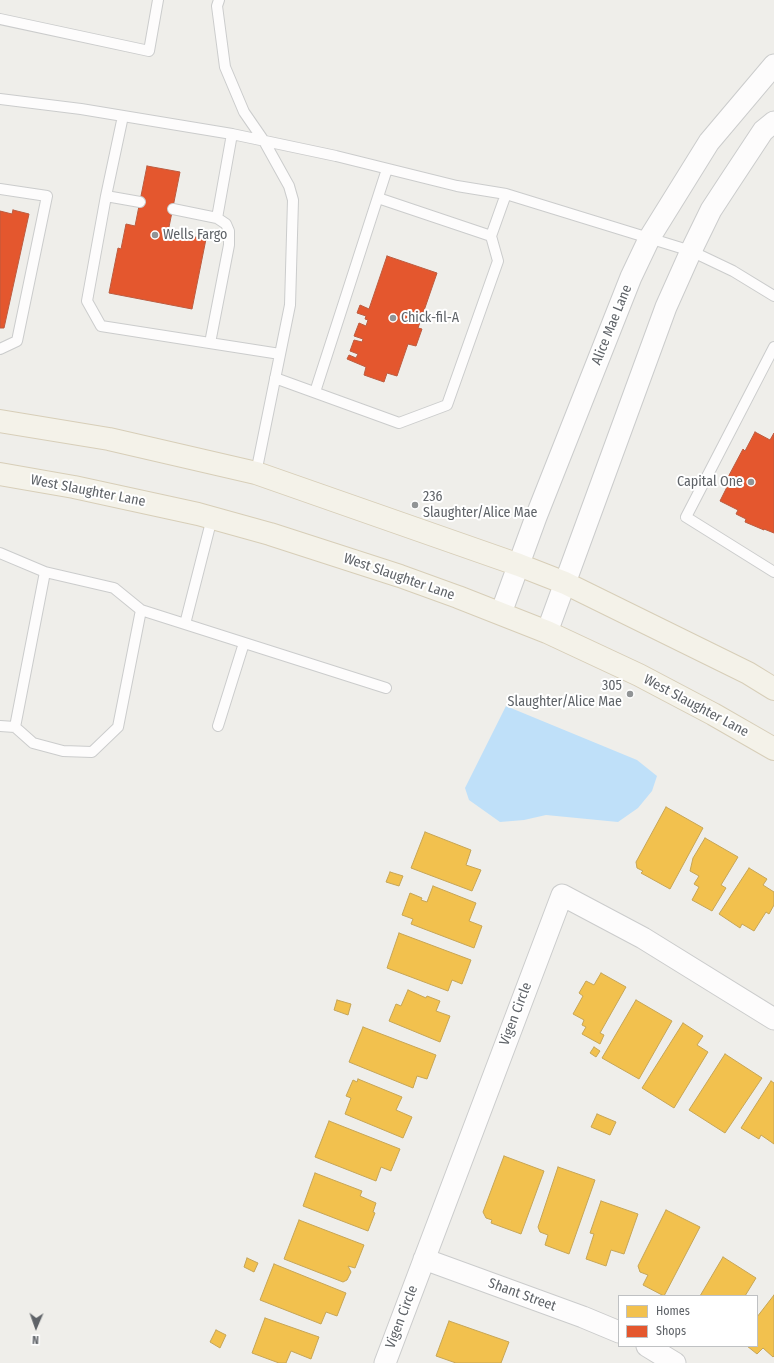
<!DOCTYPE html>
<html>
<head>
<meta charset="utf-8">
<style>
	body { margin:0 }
	#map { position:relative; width:774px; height:1363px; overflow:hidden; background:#efeeea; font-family:"Fira Sans Condensed",sans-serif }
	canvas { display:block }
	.legend { position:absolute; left:618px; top:1295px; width:140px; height:52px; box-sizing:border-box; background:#fff; border:1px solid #bfc1c3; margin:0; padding:5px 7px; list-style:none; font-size:12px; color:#5f6368 }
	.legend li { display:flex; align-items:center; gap:8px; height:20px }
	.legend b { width:20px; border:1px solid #bfc1c3 }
	.north { position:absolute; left:16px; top:1307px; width:40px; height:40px; -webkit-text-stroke:3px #fff; paint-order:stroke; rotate:182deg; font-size:11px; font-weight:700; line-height:16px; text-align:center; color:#5f6368 }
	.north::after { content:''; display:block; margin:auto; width:14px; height:18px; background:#5f6368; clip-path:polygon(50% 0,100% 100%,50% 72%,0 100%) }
</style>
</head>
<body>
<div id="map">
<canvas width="774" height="1363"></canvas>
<ul class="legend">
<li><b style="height:11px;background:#f2c14e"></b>Homes</li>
<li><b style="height:11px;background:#e4572e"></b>Shops</li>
</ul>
<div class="north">N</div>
</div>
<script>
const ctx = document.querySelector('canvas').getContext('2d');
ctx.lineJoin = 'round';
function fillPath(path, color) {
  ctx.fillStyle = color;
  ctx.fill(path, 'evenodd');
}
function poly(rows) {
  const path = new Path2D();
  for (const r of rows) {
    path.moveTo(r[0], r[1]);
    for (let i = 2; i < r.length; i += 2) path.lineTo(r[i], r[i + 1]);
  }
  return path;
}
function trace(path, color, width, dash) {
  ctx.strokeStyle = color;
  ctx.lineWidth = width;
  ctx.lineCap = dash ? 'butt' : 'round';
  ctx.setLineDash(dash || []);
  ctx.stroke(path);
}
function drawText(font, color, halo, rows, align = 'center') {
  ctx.font = font + ' "Fira Sans Condensed",sans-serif';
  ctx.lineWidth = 4;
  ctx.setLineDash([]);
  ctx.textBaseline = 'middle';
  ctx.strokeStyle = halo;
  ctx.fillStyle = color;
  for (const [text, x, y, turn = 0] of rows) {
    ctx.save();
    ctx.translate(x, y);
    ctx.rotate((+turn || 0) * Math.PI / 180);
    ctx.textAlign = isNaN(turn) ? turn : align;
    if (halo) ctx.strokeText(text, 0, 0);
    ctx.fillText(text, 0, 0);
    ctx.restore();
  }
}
fillPath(poly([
	[506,706,637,760,657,776,652,791,638,808,618,822,546,815,524,820,500,822,469,800,465,788]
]), '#bfe0f9');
const homes = poly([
	[666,807,703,828,670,889,641,873,643,871,637,868,636,862,666,807],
	[425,832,471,850,466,865,481,870,472,891,411,868,425,832],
	[705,838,738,857,721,885,726,888,712,911,692,900,699,887,694,884,699,876,690,871,693,858,705,838],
	[749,868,767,879,763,885,774,892,774,905,769,914,766,912,754,931,742,924,740,928,719,914,749,868],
	[390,872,403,876,399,886,386,882,390,872],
	[433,886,476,903,469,921,482,926,474,948,411,924,413,919,402,915,410,893,422,898,421,900,427,902,433,886],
	[399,933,471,960,462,984,452,980,448,991,387,968,399,933],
	[601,973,626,987,600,1033,604,1035,600,1044,582,1034,586,1027,582,1025,584,1020,573,1014,583,996,579,993,586,981,594,985,601,973],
	[408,990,426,998,427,996,440,1001,436,1011,450,1016,440,1042,389,1021,396,1004,401,1006,408,990],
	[337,1000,351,1004,348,1015,334,1010,337,1000],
	[636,1000,672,1021,639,1079,602,1058,636,1000],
	[683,1023,703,1036,697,1045,708,1052,674,1108,642,1088,683,1023],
	[363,1027,436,1055,427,1079,417,1076,413,1088,349,1062,363,1027],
	[594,1047,600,1051,596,1057,590,1053,594,1047],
	[725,1054,762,1078,725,1133,689,1110,725,1054],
	[358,1079,402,1097,396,1110,412,1117,403,1138,345,1114,351,1098,346,1096,353,1080,357,1082,358,1079],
	[771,1081,774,1083,774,1144,761,1135,759,1139,741,1128,771,1081],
	[597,1114,616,1122,610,1135,591,1127,597,1114],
	[329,1121,400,1149,391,1171,381,1167,376,1181,315,1157,329,1121],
	[504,1156,544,1171,521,1234,491,1223,492,1220,486,1218,483,1212,504,1156],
	[558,1167,595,1180,569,1254,545,1245,548,1235,540,1232,538,1227,558,1167],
	[315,1173,362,1191,360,1196,376,1203,373,1212,375,1213,368,1231,303,1206,315,1173],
	[601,1201,638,1214,624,1254,611,1250,606,1266,586,1259,594,1234,590,1233,601,1201],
	[666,1210,700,1227,664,1296,643,1285,648,1275,640,1272,638,1266,666,1210],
	[299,1220,364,1245,355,1268,348,1266,351,1272,347,1280,343,1282,284,1259,299,1220],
	[723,1257,756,1278,745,1296,700,1296,723,1257],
	[247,1258,258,1263,254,1272,244,1267,247,1258],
	[274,1264,346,1293,337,1316,326,1312,321,1324,260,1300,274,1264],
	[774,1295,774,1356,773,1357,763,1348,757,1354,747,1346,757,1346,757,1317,774,1295],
	[265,1318,319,1337,311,1359,291,1351,286,1363,279,1363,252,1353,265,1318],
	[449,1321,509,1342,501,1363,456,1363,436,1356,449,1321],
	[216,1330,226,1335,220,1348,210,1342,216,1330]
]);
fillPath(homes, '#f2c14e');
trace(homes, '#c6a556', 1);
const shops = poly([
	[147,166,180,172,168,232,206,239,192,309,109,293,118,248,121,249,126,224,135,226,147,166],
	[13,210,29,214,4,328,0,328,0,211,12,214,13,210],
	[387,256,437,273,418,328,422,329,416,346,408,344,397,376,387,373,384,382,364,375,366,367,347,359,349,355,356,358,358,354,350,351,354,340,362,342,363,339,354,336,359,323,366,326,368,320,365,319,366,316,357,313,360,305,369,309,387,256],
	[755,432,770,440,774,433,774,533,764,529,764,530,745,522,746,519,736,514,738,510,720,501,729,483,726,481,743,449,745,451,755,432]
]);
fillPath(shops, '#e4572e');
trace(shops, '#bc5b3f', 1);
const service = poly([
	[219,0,217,6,225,67,244,112,264,141,289,186,293,200,290,305,256,473],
	[0,19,149,51,158,0],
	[0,99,81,109,232,134,336,156,457,186,506,194,691,251,733,271,774,296],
	[123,116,106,196,87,301,101,326,280,354],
	[0,189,47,196,17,341,0,349],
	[106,196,140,202],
	[378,198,491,236],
	[173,209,217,218,226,224,229,231,229,245,210,343],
	[217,218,232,134],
	[774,347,686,517,774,572],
	[275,378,399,423,447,405,498,261,491,236,506,194],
	[315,392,387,169],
	[0,553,45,572],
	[141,610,185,624,212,518],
	[185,624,386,688],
	[0,726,15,727,33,743,63,751,92,752,118,727,141,610,114,588,45,572,15,727],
	[218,726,244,643]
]);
const minor = poly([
	[501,613,536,517,631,277,650,237,709,142,774,65],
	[547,632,666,307,691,251,711,210,728,184,763,131,774,122],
	[424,1259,583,1317,619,1332],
	[647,1346,675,1363],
	[385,1363,562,895,643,938,774,1019]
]);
const primary = poly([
	[0,421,109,439,256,473,519,565,565,583,748,673,774,689],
	[0,474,74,487,198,514,270,534,400,576,458,597,547,632,639,675,713,714,774,749]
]);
trace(service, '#cbcccc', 12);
trace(minor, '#cbcccc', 23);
trace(primary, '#d7ceb8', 24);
trace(service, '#fdfcfc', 10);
trace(minor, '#fdfcfc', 21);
trace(primary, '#f4f2e9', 22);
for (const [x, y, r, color] of [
	[155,235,4,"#919496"],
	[393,318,4,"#919496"],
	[751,482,4,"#919496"],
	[415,505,4,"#919496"],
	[630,694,4,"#919496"]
]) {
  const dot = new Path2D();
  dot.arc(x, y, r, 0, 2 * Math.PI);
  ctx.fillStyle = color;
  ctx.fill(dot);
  trace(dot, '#fff', 1.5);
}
drawText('14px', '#5f6368', '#fff', [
	["Wells Fargo",163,235],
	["Chick-fil-A",401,318],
	["Capital One",743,482,"right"],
	["236",423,497],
	["Slaughter/Alice Mae",423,513],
	["305",622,686,"right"],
	["Slaughter/Alice Mae",622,702,"right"]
], 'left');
drawText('14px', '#5f6368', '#fff', [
	["Alice Mae Lane",612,325,-68],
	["West Slaughter Lane",88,491,11],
	["West Slaughter Lane",399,577,19],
	["West Slaughter Lane",696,706,28],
	["Vigen Circle",516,1014,-69],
	["Shant Street",522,1295,20],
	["Vigen Circle",402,1317,-69]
]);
</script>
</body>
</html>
